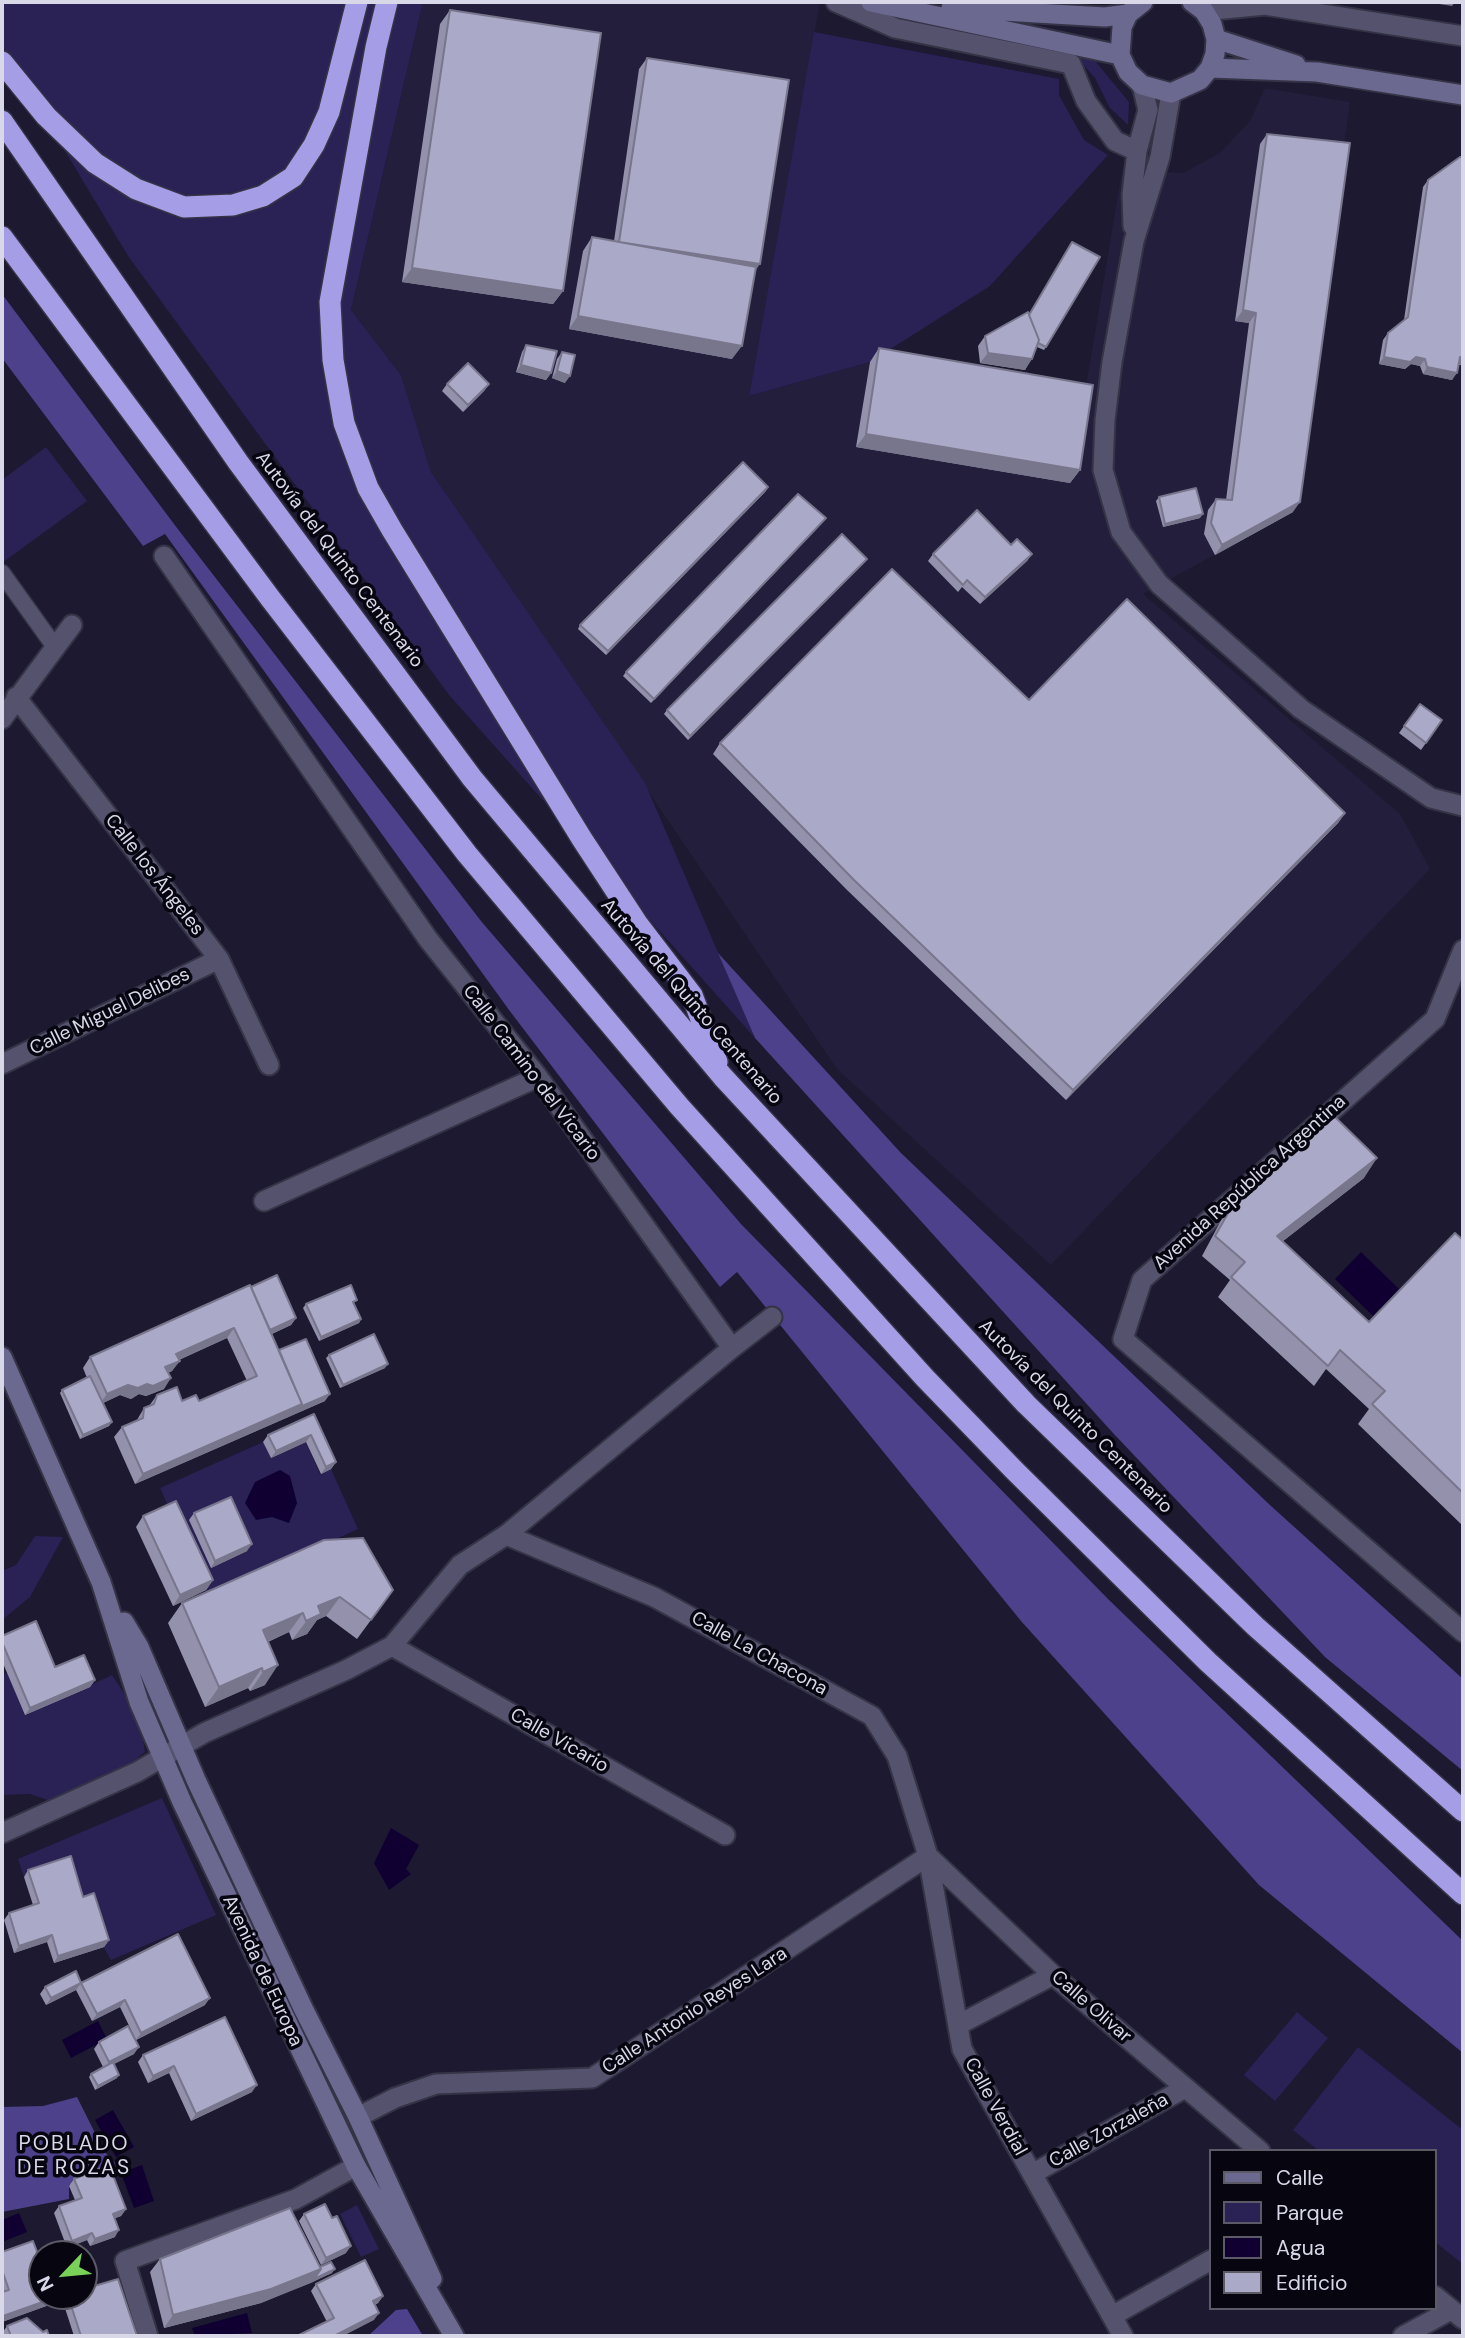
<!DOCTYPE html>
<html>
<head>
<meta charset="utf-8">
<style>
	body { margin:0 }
	#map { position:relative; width:1465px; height:2338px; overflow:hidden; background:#1c1930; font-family:"DM Sans",sans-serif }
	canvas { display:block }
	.frame { position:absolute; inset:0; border:4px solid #d9d8e8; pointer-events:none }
	.legend { position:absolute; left:1209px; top:2149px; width:228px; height:161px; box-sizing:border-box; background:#070610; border:2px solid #5b5a66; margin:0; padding:9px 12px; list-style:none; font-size:21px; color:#d9d8e8 }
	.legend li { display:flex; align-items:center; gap:14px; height:35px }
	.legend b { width:35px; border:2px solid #5b5a66 }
	.north { position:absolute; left:28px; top:2240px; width:70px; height:70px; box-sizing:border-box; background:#070610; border:2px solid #5b5a66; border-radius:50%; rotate:244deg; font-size:19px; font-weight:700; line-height:28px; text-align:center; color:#d9d8e8 }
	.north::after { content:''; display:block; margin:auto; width:24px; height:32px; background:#79d158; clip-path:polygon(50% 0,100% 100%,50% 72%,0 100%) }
</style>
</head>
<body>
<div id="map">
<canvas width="1465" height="2338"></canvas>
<div class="frame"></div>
<ul class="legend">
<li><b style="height:9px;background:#6c6991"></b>Calle</li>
<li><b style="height:19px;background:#2a2155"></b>Parque</li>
<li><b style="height:19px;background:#0f0031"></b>Agua</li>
<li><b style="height:19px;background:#aba9c8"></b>Edificio</li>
</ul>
<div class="north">N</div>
</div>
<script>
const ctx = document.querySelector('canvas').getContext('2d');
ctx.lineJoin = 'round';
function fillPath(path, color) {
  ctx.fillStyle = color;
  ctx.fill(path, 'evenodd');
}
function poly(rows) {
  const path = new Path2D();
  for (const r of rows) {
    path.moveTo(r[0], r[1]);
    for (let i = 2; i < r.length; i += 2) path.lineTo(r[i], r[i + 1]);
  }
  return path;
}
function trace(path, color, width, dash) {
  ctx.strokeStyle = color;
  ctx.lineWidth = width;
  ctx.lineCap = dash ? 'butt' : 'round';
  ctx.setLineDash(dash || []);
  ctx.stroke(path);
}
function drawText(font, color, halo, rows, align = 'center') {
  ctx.font = font + ' "DM Sans",sans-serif';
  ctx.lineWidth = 7;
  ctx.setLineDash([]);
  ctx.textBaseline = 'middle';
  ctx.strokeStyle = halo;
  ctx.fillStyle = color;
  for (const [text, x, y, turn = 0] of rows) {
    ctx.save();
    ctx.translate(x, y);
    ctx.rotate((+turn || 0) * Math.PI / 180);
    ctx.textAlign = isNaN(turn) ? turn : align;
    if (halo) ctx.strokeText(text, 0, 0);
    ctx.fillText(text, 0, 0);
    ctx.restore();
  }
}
fillPath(poly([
	[423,2,820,2,749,396,870,362,856,447,1070,483,1122,170,1183,173,1220,153,1250,121,1265,88,1350,102,1293,512,1143,594,1400,814,1430,869,1051,1265,837,1069,431,472,401,375,351,310]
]), '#221e3c');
fillPath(poly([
	[2,2,423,2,351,310,401,375,431,472,645,783,755,1038,449,695,128,256,2,46],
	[814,32,1059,79,1059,95,1084,140,1108,155,990,286,870,362,749,396],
	[986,40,1091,56,1129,102,1128,125,1110,108,1095,78,1078,59],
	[46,447,87,501,2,563,2,480],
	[263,1442,271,1458,306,1442,320,1474,331,1469,358,1529,209,1597,160,1488],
	[35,1536,63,1537,30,1597,2,1620,2,1571,16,1565],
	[8,1672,26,1715,112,1675,139,1716,145,1752,74,1809,30,1794,2,1795,2,1676],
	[162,1798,216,1915,111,1960,79,1904,66,1864,24,1877,18,1859],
	[1297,2012,1328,2038,1275,2101,1244,2075],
	[1358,2047,1463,2130,1463,2264,1435,2242,1435,2151,1319,2151,1293,2130],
	[357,2205,379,2249,361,2257,340,2214]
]), '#2a2155');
fillPath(poly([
	[2,294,177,528,481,921,741,1224,1108,1599,1463,1941,1463,2053,1259,1885,1021,1621,737,1272,720,1287,509,1010,165,534,143,546,2,358],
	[718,953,901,1153,1271,1506,1463,1679,1463,1771,1325,1657,1113,1433,755,1038],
	[77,2097,104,2151,119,2167,69,2185,69,2199,2,2212,2,2107,43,2106],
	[407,2309,423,2336,368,2336,396,2310]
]), '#4d418b');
fillPath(poly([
	[1361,1252,1399,1289,1373,1316,1335,1279],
	[280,1470,290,1476,297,1503,289,1523,272,1517,256,1520,245,1503,255,1482],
	[391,1828,419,1845,406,1869,411,1874,389,1890,374,1863],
	[98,2021,107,2039,71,2058,62,2040],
	[113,2110,134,2147,116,2157,95,2120],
	[142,2165,154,2201,134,2208,121,2173],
	[19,2213,27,2232,2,2242,2,2220],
	[247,2313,252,2333,195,2336,192,2328]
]), '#0f0031');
const pedestrian = poly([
	[2,573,55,647]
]);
const minor = poly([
	[836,2,895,28,1071,64,1086,101,1115,141,1137,151],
	[1204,11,1265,5,1463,36],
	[1171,93,1160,157,1134,241,1112,362,1105,420,1103,470,1121,532,1159,584,1301,709,1431,798,1463,806],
	[1133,226,1132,194,1137,151,1148,110,1142,85],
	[16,697,219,959,269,1065],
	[2,719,72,625],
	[1463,950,1435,1019,1142,1280,1123,1339,1463,1632],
	[2,1064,219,959],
	[264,1201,538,1077],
	[732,1348,772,1317],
	[506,1535,654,1597,872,1716,897,1756,928,1856,962,2049,1123,2336],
	[392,1646,725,1835],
	[2,1833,137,1772,204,1733,346,1670,392,1646,460,1565,506,1535,732,1348,538,1077,428,939,164,556],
	[928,1856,1053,1975,1260,2151],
	[958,2025,1053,1975],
	[358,2117,395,2098,436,2084,592,2078,928,1856],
	[1032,2174,1185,2088],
	[1435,2296,1463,2319],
	[1112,2316,1211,2260],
	[148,2336,125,2261,296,2199,356,2166],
	[1403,2336,1451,2310]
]);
const secondary = poly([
	[871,2,1120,55],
	[1143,2,1128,14,1122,27,1120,55,1128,72,1142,85,1171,93,1200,80,1210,68,1215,54,1216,39,1212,24,1204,11,1192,2],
	[951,8,1105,17,1128,14],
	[1216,39,1296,65],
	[1210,68,1317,72,1463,95],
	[2,1357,101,1582,139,1702,182,1802,356,2166,454,2336],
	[124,1622,139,1647,196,1780,303,2008,358,2117,432,2279]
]);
const motorway = poly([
	[387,2,376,47,330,302,333,360,344,423,368,488,392,530,582,839,637,923,692,995,717,1062],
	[2,62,46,116,95,163,136,189,184,207,233,205,263,196,293,177,314,145,329,112,357,2],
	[2,121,238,462,472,778,723,1077,1026,1404,1255,1626,1463,1811],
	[2,237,270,598,467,854,679,1106,925,1378,1014,1470,1208,1662,1463,1894]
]);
trace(pedestrian, '#353346', 19);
trace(minor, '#353346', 23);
trace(secondary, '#353346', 23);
trace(motorway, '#353346', 24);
trace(pedestrian, '#54526d', 16);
trace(minor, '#54526d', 19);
trace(secondary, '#6c6991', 19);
trace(motorway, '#a59ee6', 21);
fillPath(poly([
	[450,10,563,291,553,304,402,282,440,24],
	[647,58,755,272,732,359,569,329,583,251,592,237,614,241,639,69],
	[1267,134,1293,512,1215,555,1204,534,1208,510,1216,499,1226,500,1249,323,1235,321,1260,144],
	[1463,157,1463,365,1459,365,1452,380,1423,374,1420,366,1411,364,1405,369,1379,364,1383,340,1388,333,1404,320,1423,187,1428,180],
	[1028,312,1046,347,1044,350,1037,347,1025,370,980,363,978,346,985,336],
	[526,345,551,373,546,380,516,372,522,352],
	[879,348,1080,470,1070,483,856,447,870,362],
	[562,352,565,383,552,378,557,359],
	[447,384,489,384,484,391,463,412,442,391],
	[766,491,606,655,578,629,580,625],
	[1159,497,1200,518,1163,527,1156,501],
	[823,522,651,703,623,676,626,672],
	[1011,545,1032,554,1027,561,980,604,962,587,958,592,928,561,933,554],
	[865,562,688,740,664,714,667,710],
	[1029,700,1345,813,1338,823,1066,1100,847,890,713,754,720,743],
	[1420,704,1442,720,1421,750,1399,733],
	[1364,1178,1283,1241,1369,1322,1463,1240,1463,1526,1358,1424,1369,1409,1326,1369,1314,1386,1218,1297,1230,1280,1202,1256,1225,1213,1239,1194],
	[251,1287,296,1318,291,1325,272,1334,279,1350,325,1401,135,1484,114,1437,122,1427,137,1420,144,1408,149,1406,157,1395,182,1401,199,1401,247,1381,227,1338,179,1360,172,1371,168,1373,164,1389,146,1396,139,1394,131,1399,120,1395,103,1403,112,1422,109,1426,80,1439,60,1393,62,1390,87,1378,83,1368,90,1357],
	[306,1304,354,1304,361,1319,359,1323,319,1341,303,1308],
	[329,1355,385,1368,340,1388,326,1358],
	[314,1414,336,1462,331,1469,321,1474,306,1442,271,1458,263,1442,268,1435],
	[194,1513,247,1551,211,1568,189,1520],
	[143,1516,213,1580,206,1590,173,1606,136,1527],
	[393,1590,357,1639,326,1616,317,1620,307,1634,292,1640,289,1632,268,1642,265,1685,250,1691,248,1688,205,1707,168,1623,182,1603],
	[2,1636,55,1667,95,1680,90,1687,25,1715,2,1661],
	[28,1870,83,1897,109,1940,104,1947,54,1963,47,1942,14,1953,4,1920,9,1913,33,1905,24,1877],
	[81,1983,205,2005,136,2040,120,2007,92,2021,76,1990,46,2005,40,1994,45,1987],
	[99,2042,134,2054,114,2064,117,2078,95,2090,89,2077,91,2074,103,2067,94,2049],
	[143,2055,252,2092,191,2121,169,2073,148,2083,138,2062],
	[74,2179,126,2209,121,2216,115,2218,115,2237,90,2246,87,2240,67,2248,54,2213,59,2206,75,2200,69,2186],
	[304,2214,332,2218,346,2253,321,2265,299,2221],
	[2,2252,49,2305,2,2322],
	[160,2259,320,2267,332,2273,261,2303,164,2328,150,2272],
	[316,2284,383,2296,378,2303,375,2305,374,2320,327,2322,311,2291],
	[66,2296,84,2296,137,2336,74,2336,63,2302],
	[7,2326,49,2336,3,2336,2,2333]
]), '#9391ac');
fillPath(poly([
	[1426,2,1455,2,1452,6],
	[619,242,760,264,753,274],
	[412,268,563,291,553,304,402,282],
	[1243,310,1256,313,1249,323,1235,321],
	[578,316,742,346,732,359,569,329],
	[988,353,1032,359,1025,370,980,363],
	[1384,357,1416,357,1425,359,1420,366,1411,364,1405,369,1379,364],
	[1460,357,1463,357,1463,365,1455,364],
	[521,365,551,373,546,380,516,372],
	[1427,367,1457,373,1452,380,1423,374],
	[557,371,570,376,565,383,552,378],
	[489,384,484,391,463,412,468,405],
	[866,434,1080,470,1070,483,856,447],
	[768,487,766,491,606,655,608,651],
	[1300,502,1293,512,1215,555,1222,545],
	[1203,514,1200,518,1163,527,1165,524],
	[826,518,823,522,651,703,654,699],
	[1032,554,1027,561,980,604,985,597],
	[867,559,865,562,688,740,690,736],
	[1345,813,1338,823,1066,1100,1073,1090],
	[1377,1158,1364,1178,1264,1256,1277,1236],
	[296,1318,291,1325,262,1338,267,1331],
	[361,1319,359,1323,319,1341,321,1337],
	[234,1328,227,1338,169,1364,176,1354],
	[180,1361,172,1371,158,1377,165,1367],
	[388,1364,385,1368,340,1388,343,1385],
	[171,1378,164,1389,146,1396,139,1394,131,1399,120,1395,99,1405,107,1394,128,1385,147,1384],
	[330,1394,325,1401,135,1484,143,1474,302,1404],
	[112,1422,109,1426,80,1439,83,1435],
	[311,1435,306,1442,271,1458,276,1451],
	[336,1462,331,1469,321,1474,326,1467],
	[252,1544,247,1551,211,1568,215,1561],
	[213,1580,206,1590,173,1606,180,1595],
	[340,1597,326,1616,317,1620,307,1634,292,1640,318,1606],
	[303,1613,289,1632,249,1650,263,1630],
	[278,1665,265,1685,250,1691,263,1672],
	[262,1668,248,1688,205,1707,219,1687],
	[95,1680,90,1687,25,1715,30,1708],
	[52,1935,47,1942,14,1953,19,1946],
	[109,1940,104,1947,54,1963,58,1956],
	[81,1983,76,1990,46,2005,51,1998],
	[210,1998,205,2005,136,2040,141,2033],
	[125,2000,120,2007,92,2021,97,2014],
	[139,2047,134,2054,104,2069,109,2062],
	[174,2066,169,2073,148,2083,153,2076],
	[119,2075,117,2078,95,2090,98,2086],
	[257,2085,252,2092,191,2121,196,2114],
	[126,2209,121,2216,108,2221,113,2214],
	[119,2230,115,2237,90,2246,95,2239],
	[92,2233,87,2240,67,2248,72,2241],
	[351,2246,346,2253,321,2265,326,2258],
	[321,2269,335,2269,332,2273,311,2283,261,2303,164,2328,173,2315],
	[383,2296,378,2303,368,2308,373,2301],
	[54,2298,49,2305,2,2322,2,2318,3,2316],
	[379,2313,374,2320,343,2336,334,2336]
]), '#78768c');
const building = poly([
	[450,10,601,33,563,291,412,268,450,10],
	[647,58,789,80,760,264,619,242,647,58],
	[1267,134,1350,143,1300,502,1222,545,1211,523,1216,499,1232,500,1256,313,1243,310,1267,134],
	[1460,157,1463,157,1463,357,1460,357,1457,373,1427,367,1425,359,1416,357,1410,362,1384,357,1388,333,1408,317,1428,180,1460,157],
	[592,237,756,267,742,346,578,316,592,237],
	[1072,242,1100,257,1046,347,1038,343,1039,340,1029,315,1072,242],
	[1028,312,1039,340,1032,359,988,353,985,336,1028,312],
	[526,345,557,351,551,373,521,365,526,345],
	[879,348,1093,385,1080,470,866,434,879,348],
	[562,352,575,355,570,376,557,371,562,352],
	[468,363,489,384,468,405,447,384,468,363],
	[743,462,768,487,608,651,580,625,743,462],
	[1196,488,1203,514,1165,524,1159,497,1196,488],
	[798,494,826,518,654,699,626,672,798,494],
	[977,510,1011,545,1017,539,1032,554,985,597,967,580,963,585,933,554,977,510],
	[842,534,867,559,690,736,667,710,842,534],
	[892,569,1029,700,1127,599,1345,813,1073,1090,854,880,720,743,892,569],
	[1420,704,1442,720,1426,743,1404,726,1420,704],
	[1334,1116,1377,1158,1277,1236,1369,1322,1455,1233,1463,1240,1463,1493,1372,1404,1385,1391,1340,1350,1328,1366,1231,1277,1245,1262,1215,1236,1239,1194,1334,1116],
	[277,1275,296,1318,270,1330,251,1287,277,1275],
	[250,1285,302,1404,143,1474,122,1427,143,1418,144,1408,154,1404,157,1395,177,1387,182,1401,196,1395,199,1401,257,1376,234,1328,176,1354,180,1361,165,1367,171,1378,153,1386,147,1384,138,1388,128,1385,107,1394,90,1357,250,1285],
	[351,1285,357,1300,353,1302,361,1319,321,1337,306,1304,351,1285],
	[374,1334,388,1364,343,1385,329,1355,374,1334],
	[306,1339,330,1394,300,1407,302,1404,279,1350,306,1339],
	[90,1376,112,1422,83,1435,62,1390,90,1376],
	[314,1414,336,1462,326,1467,311,1435,276,1451,268,1435,314,1414],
	[231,1497,252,1544,215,1561,194,1513,231,1497],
	[176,1501,213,1580,180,1595,143,1516,176,1501],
	[363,1538,393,1590,371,1620,340,1597,318,1606,321,1614,306,1621,303,1613,263,1630,278,1665,263,1672,262,1668,219,1687,182,1603,324,1540,363,1538],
	[36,1621,55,1667,84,1655,95,1680,30,1708,2,1642,2,1636,36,1621],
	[71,1856,83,1897,94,1893,109,1940,58,1956,52,1935,19,1946,9,1913,39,1903,28,1870,71,1856],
	[178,1934,210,1998,141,2033,125,2000,97,2014,81,1983,178,1934],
	[76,1971,81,1983,51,1998,45,1987,76,1971],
	[225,2017,257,2085,196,2114,174,2066,153,2076,143,2055,225,2017],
	[128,2026,139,2047,109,2062,99,2042,128,2026],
	[113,2062,119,2075,98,2086,91,2074,113,2062],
	[109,2165,126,2209,113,2214,119,2230,95,2239,92,2233,72,2241,59,2206,82,2198,74,2179,109,2165],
	[325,2204,332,2218,337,2216,351,2246,326,2258,304,2214,325,2204],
	[290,2208,321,2269,271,2289,173,2315,160,2259,290,2208],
	[33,2241,42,2265,42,2296,53,2296,54,2298,3,2316,2,2312,2,2292,9,2290,2,2270,2,2252,33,2241],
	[365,2260,383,2296,373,2301,379,2313,334,2336,297,2336,334,2318,316,2284,365,2260],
	[331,2262,335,2269,314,2279,321,2269,320,2267,331,2262],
	[118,2279,137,2336,81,2336,68,2296,84,2296,84,2289,118,2279],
	[27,2318,43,2332,47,2330,49,2336,11,2336,7,2326,27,2318]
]);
fillPath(building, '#aba9c8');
trace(building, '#78768c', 2);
drawText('19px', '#d9d8e8', '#070610', [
	["Autovía del Quinto Centenario",339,560,53],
	["Calle los Ángeles",154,875,52],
	["Autovía del Quinto Centenario",691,1002,49],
	["Calle Miguel Delibes",110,1012,-26],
	["Calle Camino del Vicario",531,1073,53],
	["Avenida República Argentina",1250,1183,-42],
	["Autovía del Quinto Centenario",1075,1417,45],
	["Calle La Chacona",759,1654,29],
	["Calle Vicario",559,1741,30],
	["Avenida de Europa",262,1971,65],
	["Calle Olivar",1091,2007,41],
	["Calle Antonio Reyes Lara",695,2011,-33],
	["Calle Verdial",995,2107,61],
	["Calle Zorzaleña",1109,2131,-29]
]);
ctx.letterSpacing = '2px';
drawText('21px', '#d9d8e8', '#070610', [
	["POBLADO",74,2144],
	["DE ROZAS",74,2168]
]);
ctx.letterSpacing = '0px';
</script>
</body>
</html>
